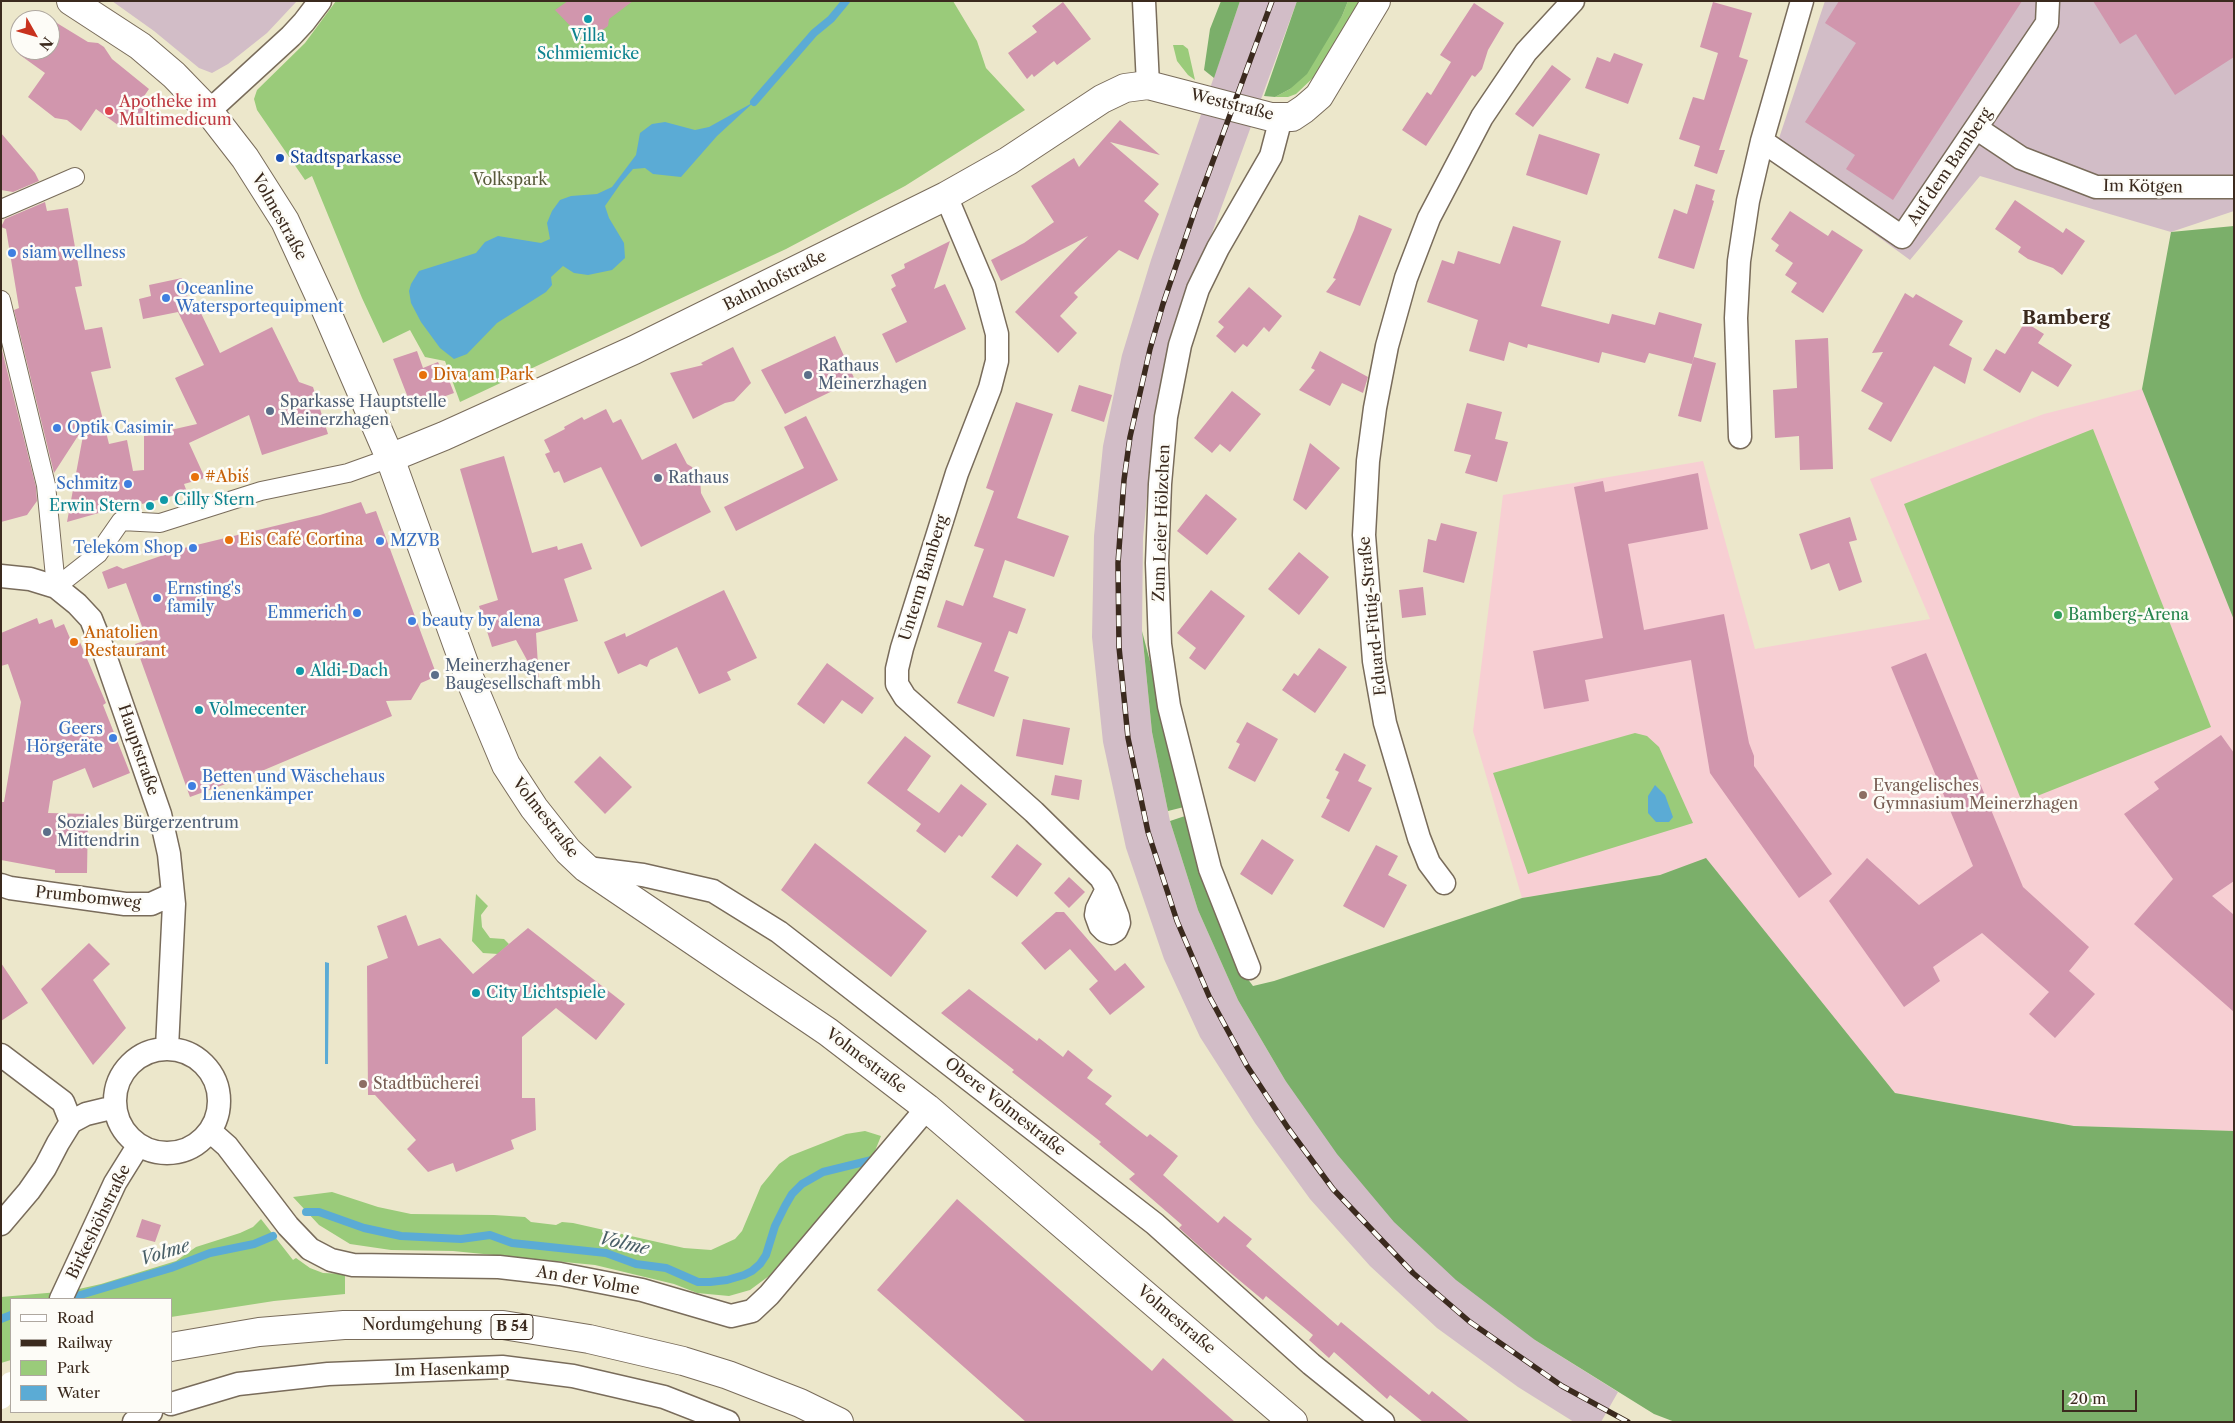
<!DOCTYPE html>
<html>
<head>
<meta charset="utf-8">
<style>
	body { margin:0 }
	#map { position:relative; width:2235px; height:1423px; overflow:hidden; background:#ece7cb; font-family:"Libre Caslon Text",serif }
	canvas { display:block }
	.frame { position:absolute; inset:0; border:2px solid #3b2a1e; pointer-events:none }
	.legend { position:absolute; left:10px; top:1298px; width:162px; height:115px; box-sizing:border-box; background:#fdfcf7; border:1px solid #afa8a0; margin:0; padding:6px 9px; list-style:none; font-size:15px; color:#3b2a1e }
	.legend li { display:flex; align-items:center; gap:10px; height:25px }
	.legend b { width:25px; border:1px solid #afa8a0 }
	.north { position:absolute; left:10px; top:10px; width:50px; height:50px; box-sizing:border-box; background:#fdfcf7; border:1px solid #afa8a0; border-radius:50%; rotate:128deg; font-size:14px; font-weight:700; line-height:20px; text-align:center; color:#3b2a1e }
	.north::after { content:''; display:block; margin:auto; width:18px; height:22px; background:#c8321e; clip-path:polygon(50% 0,100% 100%,50% 72%,0 100%) }
	.scale { position:absolute; left:2062px; top:1390px; width:75px; height:22px; box-sizing:border-box; border:2px solid #3b2a1e; border-top:0; padding-left:6px; font-size:15px; line-height:18px; white-space:nowrap; color:#3b2a1e; -webkit-text-stroke:4px #fdfcf7; paint-order:stroke }
</style>
</head>
<body>
<div id="map">
<canvas width="2235" height="1423"></canvas>
<div class="frame"></div>
<ul class="legend">
<li><b style="height:6px;background:#fff"></b>Road</li>
<li><b style="height:6px;background:#3b2a1e"></b>Railway</li>
<li><b style="height:14px;background:#9acb7a"></b>Park</li>
<li><b style="height:14px;background:#5babd5"></b>Water</li>
</ul>
<div class="north">N</div>
<div class="scale">20 m</div>
</div>
<script>
const ctx = document.querySelector('canvas').getContext('2d');
ctx.lineJoin = 'round';
function fillPath(path, color) {
  ctx.fillStyle = color;
  ctx.fill(path, 'evenodd');
}
function poly(rows) {
  const path = new Path2D();
  for (const r of rows) {
    if (r.length === 3) {
      path.moveTo(r[0] + r[2], r[1]);
      path.arc(r[0], r[1], r[2], 0, 2 * Math.PI);
      continue;
    }
    path.moveTo(r[0], r[1]);
    for (let i = 2; i < r.length; i += 2) path.lineTo(r[i], r[i + 1]);
  }
  return path;
}
function trace(path, color, width, dash) {
  ctx.strokeStyle = color;
  ctx.lineWidth = width;
  ctx.lineCap = dash ? 'butt' : 'round';
  ctx.setLineDash(dash || []);
  ctx.stroke(path);
}
function drawText(font, color, halo, rows, align = 'center') {
  ctx.font = font + ' "Libre Caslon Text",serif';
  ctx.lineWidth = 5;
  ctx.setLineDash([]);
  ctx.textBaseline = 'middle';
  ctx.strokeStyle = halo;
  ctx.fillStyle = color;
  for (const [text, x, y, turn = 0] of rows) {
    ctx.save();
    ctx.translate(x, y);
    ctx.rotate((+turn || 0) * Math.PI / 180);
    ctx.textAlign = isNaN(turn) ? turn : align;
    if (halo) ctx.strokeText(text, 0, 0);
    ctx.fillText(text, 0, 0);
    ctx.restore();
  }
}
fillPath(poly([
	[2142,389,2234,620,2234,1131,2074,1126,1895,1093,1706,859,1660,875,1522,898,1473,731,1503,495,1703,461,1755,649,1930,619,1870,479,2044,414]
]), '#f7cfd3');
fillPath(poly([
	[112,1,297,1,267,33,228,64,212,73,199,68,154,31],
	[1240,1,1297,1,1194,282,1168,367,1151,454,1143,538,1142,632,1152,732,1170,821,1198,910,1238,1000,1285,1080,1535,1340,1618,1392,1601,1422,1574,1422,1518,1387,1437,1328,1370,1266,1310,1199,1255,1123,1200,1037,1164,959,1126,848,1103,742,1092,637,1094,536,1103,446,1122,355,1151,260],
	[1825,1,2234,1,2234,211,2171,232,1980,176,1910,260,1772,159]
]), '#d2bdc7');
fillPath(poly([
	[336,1,953,1,977,41,986,68,1025,110,905,186,786,249,460,402,445,361,425,357,410,330,383,343,362,298,312,176,305,180,257,110,254,99,257,90,305,43],
	[1348,1,1362,1,1316,75,1296,94,1288,97,1275,97,1290,89,1342,16],
	[1173,45,1183,45,1188,49,1195,80,1188,75,1177,61],
	[2093,429,2211,727,2022,802,1904,504],
	[1635,733,1647,736,1659,747,1693,823,1528,874,1493,773],
	[476,894,488,906,481,915,482,927,490,938,504,939,509,944,498,954,483,953,472,941],
	[865,1131,881,1136,875,1151,863,1167,769,1276,750,1290,729,1296,697,1293,674,1284,595,1265,453,1251,391,1250,350,1244,319,1225,293,1197,332,1192,378,1207,411,1214,494,1215,525,1217,531,1222,556,1225,562,1222,573,1223,684,1248,711,1250,735,1239,742,1231,761,1186,779,1164,790,1156,846,1134],
	[261,1219,293,1260,296,1258,310,1268,323,1273,345,1274,345,1294,274,1301,171,1317,171,1299,11,1299,11,1360,1,1363,1,1297,70,1291,101,1284,176,1261,196,1247,240,1233,253,1227]
]), '#9acb7a');
fillPath(poly([
	[1221,1,1240,1,1214,78,1204,70,1210,29],
	[1297,1,1348,1,1342,16,1307,74,1290,89,1275,97,1264,96],
	[2234,226,2234,620,2142,389,2171,232],
	[1142,631,1188,806,1168,811,1152,732],
	[1191,814,1247,978,1253,986,1274,981,1522,898,1660,875,1706,858,1895,1093,2074,1126,2234,1131,2234,1422,1675,1422,1654,1414,1535,1340,1456,1280,1394,1222,1337,1154,1285,1080,1238,1000,1198,910,1170,821]
]), '#7baf6a');
fillPath(poly([
	[754,102,717,136,681,177,653,174,645,168,633,169,621,183,605,206,609,218,624,243,625,258,612,270,588,275,574,273,563,266,551,277,552,285,546,292,497,323,467,354,454,359,440,348,421,322,411,303,409,291,411,284,419,271,476,253,485,242,498,236,541,243,550,239,547,223,552,211,560,200,571,196,597,194,612,187,636,155,640,133,652,124,665,122,695,130,709,127],
	[1655,785,1665,795,1673,817,1669,822,1656,822,1648,813,1648,796],
	[325,962,329,963,328,1064,325,1064]
]), '#5babd5');
trace(poly([
	[754,102,814,33,831,19,846,1],
	[306,1212,319,1212,364,1228,401,1236,461,1239,490,1235,512,1243,606,1253,636,1264,666,1268,698,1282,710,1282,727,1280,744,1275,752,1271,760,1264,766,1255,775,1226,785,1206,792,1194,802,1184,823,1172,876,1159],
	[67,1299,171,1268,210,1253,254,1244,273,1236],
	[1,1319,11,1315]
]), '#5babd5', 8);
fillPath(poly([
	[568,1,633,1,609,19,608,26,601,31,591,29,581,37,555,10],
	[1839,1,2022,1,1893,200,1846,169,1855,155,1805,122,1856,43,1825,23],
	[2093,1,2234,1,2234,57,2175,95,2136,34,2120,44],
	[1063,2,1091,39,1057,65,1054,61,1034,77,1032,74,1027,79,1008,53,1037,32,1032,26],
	[1713,2,1752,13,1739,57,1748,60,1719,150,1725,150,1717,174,1694,166,1700,146,1679,139,1693,97,1704,100,1718,53,1700,47],
	[1474,3,1504,23,1488,50,1482,69,1475,77,1472,75,1426,146,1402,130,1427,92,1431,95,1451,62,1440,55],
	[47,17,88,42,98,43,104,47,112,59,149,89,140,102,152,112,131,115,122,128,96,109,81,131,67,120,55,118,28,97,45,73,20,55,23,50,50,50,50,20,44,20],
	[1614,53,1643,64,1628,104,1585,88,1597,57,1610,62],
	[1552,65,1571,79,1533,127,1515,114],
	[1120,120,1160,155,1110,142,1159,184,1144,201,1159,214,1138,260,1119,250,1074,293,1078,297,1060,316,1077,333,1058,353,1015,312,1088,236,1001,281,991,260,1024,243,1054,222,1031,186,1074,158,1079,167],
	[1,133,35,173,39,181,13,192,1,190],
	[1539,134,1600,154,1587,195,1526,175],
	[1696,184,1715,190,1712,200,1714,201,1694,269,1658,258,1674,209,1687,214],
	[2015,200,2063,233,2066,228,2085,241,2062,275,2053,268,2028,259,2018,252,2021,247,1995,229],
	[45,202,47,211,68,208,82,286,75,287,85,330,102,327,111,368,91,372,109,444,127,440,133,471,144,470,144,436,197,424,175,378,204,365,178,312,143,319,139,299,151,296,149,285,182,278,191,308,198,307,220,353,272,327,299,382,313,387,328,434,262,455,249,415,189,443,205,478,184,484,187,492,142,504,141,501,67,522,85,425,54,473,14,310,19,308,6,229,1,227,5,219],
	[1790,211,1828,236,1832,230,1863,250,1823,313,1791,292,1797,283,1785,275,1793,263,1775,251,1779,245,1771,239],
	[1359,215,1392,229,1360,306,1326,292,1336,279,1333,278,1354,230],
	[1513,226,1561,241,1541,306,1609,324,1612,314,1655,325,1659,312,1702,324,1692,364,1649,353,1645,363,1602,352,1599,363,1528,344,1527,348,1509,342,1504,361,1469,351,1478,320,1427,302,1442,260,1454,264,1458,251,1500,264],
	[950,241,934,289,945,284,966,329,896,363,882,334,907,322,891,289,896,286,891,275,905,268,904,264],
	[1249,287,1282,316,1269,332,1264,327,1247,347,1243,344,1235,353,1216,336,1224,327,1218,322],
	[1905,293,1913,298,1916,294,1963,321,1949,345,1972,358,1965,384,1934,366,1891,442,1868,429,1883,403,1861,391,1883,352,1872,353],
	[2025,322,2044,334,2038,343,2072,365,2058,387,2032,371,2020,393,1983,370,1996,349,2005,354],
	[835,336,855,380,785,414,761,370],
	[1828,338,1833,469,1800,470,1799,436,1775,438,1773,390,1797,388,1795,340],
	[1,346,36,487,37,501,27,515,1,522],
	[733,347,751,383,734,401,725,403,693,419,670,373,703,365,701,363],
	[417,351,423,368,438,362,440,366,443,365,454,393,412,408,393,359],
	[1320,351,1368,377,1363,393,1342,383,1330,406,1299,390,1315,370,1311,368],
	[1694,357,1716,363,1701,422,1678,416],
	[1079,385,1112,395,1104,422,1071,411],
	[1232,391,1261,414,1230,452,1220,444,1212,453,1194,438],
	[1016,402,1053,414,1017,518,1069,536,1054,577,1005,560,993,597,1026,609,1017,634,1009,631,994,671,1009,677,994,717,957,703,982,643,937,627,946,600,963,606,984,549,974,546,994,491,986,488],
	[1467,403,1502,412,1495,439,1508,442,1497,482,1465,473,1471,455,1454,451],
	[606,409,613,423,621,419,642,460,676,443,687,464,692,467,700,477,701,493,711,512,641,547,601,467,564,483,559,471,554,473,545,454,550,452,544,440,565,429,564,427,582,417,584,420],
	[806,416,838,480,736,531,724,507,804,468,784,427],
	[1310,443,1340,468,1306,510,1293,500],
	[504,456,532,553,557,546,558,550,582,543,592,569,564,579,578,621,536,633,539,682,516,640,492,647,479,606,498,600,460,469],
	[1698,473,1708,529,1628,544,1644,630,1724,614,1749,743,1754,756,1754,766,1832,874,1799,898,1710,773,1691,660,1585,680,1589,701,1544,709,1533,651,1603,638,1574,487,1603,481,1605,492],
	[1206,494,1237,519,1207,555,1177,531],
	[361,502,366,514,376,511,437,676,421,683,411,700,386,701,392,716,264,770,190,797,135,644,147,640,126,583,108,589,102,572,117,566,123,569,184,548,320,515],
	[1850,517,1857,540,1849,542,1862,582,1839,591,1829,563,1811,570,1799,534],
	[1441,523,1477,532,1464,583,1423,572,1428,539,1436,541],
	[1299,552,1329,577,1299,615,1268,589],
	[1423,587,1426,615,1402,618,1399,590],
	[724,590,757,658,727,672,731,680,699,694,677,647,650,660,647,667,640,664,618,674,604,642,625,633,626,637],
	[1211,590,1245,616,1205,670,1189,658,1196,648,1177,633],
	[37,618,39,624,52,619,55,628,64,624,72,643,79,640,106,703,103,705,130,773,93,788,85,768,53,781,48,813,88,814,87,873,55,873,55,870,1,860,1,802,4,802,21,702,8,664,1,666,1,633],
	[1319,648,1347,667,1315,713,1282,690,1294,673,1298,676],
	[1926,653,2023,887,2089,947,2069,971,2095,994,2055,1038,2029,1014,2049,992,1982,933,1933,967,1940,981,1904,1007,1829,901,1867,858,1919,905,1973,866,1891,667],
	[827,663,874,698,862,714,842,700,824,724,797,704],
	[1023,719,1070,728,1063,765,1016,756],
	[1247,722,1278,739,1255,782,1228,768,1240,744,1236,742],
	[2221,735,2234,753,2234,881,2212,896,2234,915,2234,1012,2134,924,2173,879,2124,814,2159,789,2154,782],
	[905,736,931,756,907,790,939,813,961,784,987,804,962,837,959,835,945,853,916,831,921,824,867,783],
	[1344,753,1366,765,1358,781,1372,788,1349,832,1321,817,1330,800,1326,798,1339,772,1335,770],
	[600,756,632,787,605,814,574,782],
	[1055,775,1082,780,1079,800,1051,795],
	[1262,839,1294,860,1272,895,1240,874],
	[815,843,927,931,891,977,781,890],
	[1017,844,1042,864,1017,897,991,877],
	[1376,845,1398,856,1388,875,1407,885,1384,928,1343,906],
	[1069,877,1085,892,1069,908,1054,893],
	[1056,912,1064,912,1115,971,1125,963,1145,987,1110,1015,1089,989,1098,981,1070,949,1045,970,1021,943],
	[406,915,418,946,440,938,473,974,528,928,625,1004,596,1040,556,1008,522,1037,522,1098,535,1098,536,1130,511,1140,514,1149,456,1172,453,1163,428,1172,407,1149,416,1140,375,1095,368,1095,367,966,388,958,377,926],
	[89,943,110,964,93,980,126,1028,93,1065,41,989],
	[1,963,28,1003,1,1021],
	[969,989,1037,1041,1039,1038,1063,1057,1068,1050,1093,1070,1087,1078,1112,1096,1105,1104,1147,1137,1150,1134,1178,1156,1163,1175,1218,1223,1224,1216,1252,1239,1246,1246,1338,1326,1341,1322,1429,1395,1432,1391,1470,1422,1423,1422,1390,1395,1387,1399,1334,1352,1329,1358,1309,1340,1313,1335,1266,1296,1263,1300,1209,1255,1179,1228,1182,1225,1129,1179,1135,1174,1099,1144,1101,1142,1012,1072,1014,1070,941,1013],
	[957,1199,1152,1371,1163,1358,1235,1422,1026,1422,877,1290],
	[142,1219,161,1225,155,1242,136,1237]
]), '#d196ad');
const pedestrian = poly([
	[1,209,75,177],
	[1,300,46,485,56,587],
	[56,587,98,554,121,521,160,523,261,491,348,473,390,458]
]);
const minor = poly([
	[1144,1,1148,85],
	[207,109,219,102,291,36,304,22,320,1],
	[1976,128,2021,158,2096,187,2234,187],
	[1762,141,1902,237,2047,23,2048,1],
	[946,196,984,286,997,334,997,361,990,388,957,473,902,648,897,669,897,684,905,697,1034,812,1101,878,1107,889,1118,917,1119,923,1116,930,1111,933,1105,931,1100,926,1096,915,1097,909,1107,889],
	[1740,437,1736,318,1739,261,1748,201,1762,141,1802,1],
	[1,576,30,579,56,587,77,604,91,619,101,644,160,814,169,854,174,904,167,1048],
	[587,868,643,875,713,891,779,932,1155,1224,1311,1364,1383,1422],
	[1444,883,1429,863,1419,838,1385,723,1374,661,1364,535,1368,461,1375,408,1387,346,1406,278,1429,218,1482,117,1526,52,1573,1],
	[1,885,10,888,125,904,151,904,173,894],
	[1249,968,1210,869,1169,706,1160,644,1157,563,1160,484,1166,417,1180,345,1198,289,1218,248,1271,156,1281,118],
	[167,1101,52],
	[1,1055,63,1102,71,1122],
	[210,1131,227,1146,288,1226,310,1249,331,1260,353,1265,499,1267,560,1274,642,1290,731,1316,752,1311,769,1295,927,1108],
	[1,1224,29,1191,45,1168,58,1143,71,1122,86,1114,115,1107],
	[61,1299,115,1183,138,1146],
	[171,1404,238,1384,328,1374,502,1367,573,1376,664,1397,728,1422],
	[134,1422,151,1412]
]);
const secondary = poly([
	[71,1,140,46,174,75,207,109,245,158,285,221,325,308,390,458,469,677,506,765,534,808,568,851,586,868,828,1032,927,1108,1293,1422],
	[390,458,444,436,634,350,946,196,1008,161,1102,99,1125,88,1148,85,1271,117,1292,117,1304,109,1319,96,1376,1]
]);
const primary = poly([
	[171,1347,259,1332,344,1325,503,1325,589,1339,683,1361,728,1375,800,1403,839,1422]
]);
trace(pedestrian, '#796c5b', 20);
trace(minor, '#796c5b', 25);
trace(secondary, '#796c5b', 30);
trace(primary, '#796c5b', 30);
trace(pedestrian, '#fff', 18);
trace(minor, '#fff', 22);
trace(secondary, '#fff', 28);
trace(primary, '#fff', 28);
const rail = poly([
	[1272,1,1196,207,1163,304,1150,349,1130,437,1124,480,1118,563,1119,647,1128,738,1148,832,1177,921,1209,996,1247,1066,1288,1128,1333,1189,1413,1273,1470,1322,1562,1386,1628,1422]
]);
trace(rail, '#3b2a1e', 5.5);
trace(rail, '#fdfcf7', 4, [11]);
const minorBridge = poly([
	[1,1398,11,1383]
]);
trace(minorBridge, '#796c5b', 25, []);
trace(minorBridge, '#fff', 22);
for (const [x, y, r, color] of [
	[588,19,5,"#0f9aa8"],
	[109,111,5,"#e0444e"],
	[280,158,5,"#1a4fb4"],
	[12,253,5,"#3f7fe0"],
	[166,298,5,"#3f7fe0"],
	[423,375,5,"#e8710a"],
	[808,375,5,"#5c6f8a"],
	[270,411,5,"#5c6f8a"],
	[57,428,5,"#3f7fe0"],
	[195,477,5,"#e8710a"],
	[658,478,5,"#5c6f8a"],
	[128,484,5,"#3f7fe0"],
	[164,500,5,"#0f9aa8"],
	[150,506,5,"#0f9aa8"],
	[229,540,5,"#e8710a"],
	[380,541,5,"#3f7fe0"],
	[193,548,5,"#3f7fe0"],
	[157,598,5,"#3f7fe0"],
	[357,613,5,"#3f7fe0"],
	[2058,615,5,"#2e9e5b"],
	[412,621,5,"#3f7fe0"],
	[74,642,5,"#e8710a"],
	[300,671,5,"#0f9aa8"],
	[435,675,5,"#5c6f8a"],
	[199,710,5,"#0f9aa8"],
	[113,738,5,"#3f7fe0"],
	[192,786,5,"#3f7fe0"],
	[1863,795,5,"#8d6e63"],
	[47,832,5,"#5c6f8a"],
	[476,993,5,"#0f9aa8"],
	[363,1084,5,"#8d6e63"]
]) {
  const dot = new Path2D();
  dot.arc(x, y, r, 0, 2 * Math.PI);
  ctx.fillStyle = color;
  ctx.fill(dot);
  trace(dot, '#fdfcf7', 2);
}
for (const [x, y, w] of [
	[512,1327,42]
]) {
  const box = new Path2D();
  box.roundRect(x - w / 2, y - 12.5, w, 25, 4);
  ctx.fillStyle = '#fdfcf7';
  ctx.fill(box);
  trace(box, '#3b2a1e', 1);
}
drawText('bold 15px', '#3b2a1e', null, [
	["B 54",512,1327]
]);
drawText('16px', '#0d838f', '#fdfcf7', [
	["Villa",588,36,"center"],
	["Schmiemicke",588,54,"center"],
	["Cilly Stern",174,500],
	["Erwin Stern",140,506,"right"],
	["Aldi-Dach",310,671],
	["Volmecenter",209,710],
	["City Lichtspiele",486,993]
], 'left');
drawText('16px', '#be3a42', '#fdfcf7', [
	["Apotheke im",119,102],
	["Multimedicum",119,120]
], 'left');
drawText('16px', '#3b2a1e', '#fdfcf7', [
	["Weststraße",1232,105,14],
	["Auf dem Bamberg",1950,167,-56],
	["Im Kötgen",2143,187,1],
	["Volmestraße",279,217,61],
	["Bahnhofstraße",775,281,-27],
	["Zum Leier Hölzchen",1162,523,-88],
	["Unterm Bamberg",924,578,-73],
	["Eduard-Fittig-Straße",1373,616,-96],
	["Hauptstraße",138,750,71],
	["Volmestraße",545,818,52],
	["Prumbomweg",88,898,6],
	["Volmestraße",866,1061,37],
	["Obere Volmestraße",1005,1107,38],
	["Birkeshöhstraße",99,1222,-64],
	["An der Volme",588,1281,10],
	["Volmestraße",1176,1320,40],
	["Nordumgehung",422,1325],
	["Im Hasenkamp",452,1370,-1]
]);
drawText('16px', '#164399', '#fdfcf7', [
	["Stadtsparkasse",290,158]
], 'left');
drawText('16px', '#585a3a', '#fdfcf7', [
	["Volkspark",510,180]
]);
drawText('16px', '#366cbe', '#fdfcf7', [
	["siam wellness",22,253],
	["Oceanline",176,289],
	["Watersportequipment",176,307],
	["Optik Casimir",67,428],
	["Schmitz",118,484,"right"],
	["MZVB",390,541],
	["Telekom Shop",183,548,"right"],
	["Ernsting's",167,589],
	["family",167,607],
	["Emmerich",347,613,"right"],
	["beauty by alena",422,621],
	["Geers",103,729,"right"],
	["Hörgeräte",103,747,"right"],
	["Betten und Wäschehaus",202,777],
	["Lienenkämper",202,795]
], 'left');
drawText('16px', '#4e5e75', '#fdfcf7', [
	["Rathaus",818,366],
	["Meinerzhagen",818,384],
	["Sparkasse Hauptstelle",280,402],
	["Meinerzhagen",280,420],
	["Rathaus",668,478],
	["Meinerzhagener",445,666],
	["Baugesellschaft mbh",445,684],
	["Soziales Bürgerzentrum",57,823],
	["Mittendrin",57,841]
], 'left');
drawText('16px', '#c56008', '#fdfcf7', [
	["Diva am Park",433,375],
	["#Abiś",205,477],
	["Eis Café Cortina",239,540],
	["Anatolien",84,633],
	["Restaurant",84,651]
], 'left');
drawText('16px', '#27864d', '#fdfcf7', [
	["Bamberg-Arena",2068,615]
], 'left');
drawText('16px', '#785e54', '#fdfcf7', [
	["Evangelisches",1873,786],
	["Gymnasium Meinerzhagen",1873,804],
	["Stadtbücherei",373,1084]
], 'left');
drawText('italic 18px', '#485e67', '#fdfcf7', [
	["Volme",624,1244,13],
	["Volme",165,1253,-17]
]);
drawText('bold 19px', '#3b2a1e', '#fdfcf7', [
	["Bamberg",2066,319]
]);
</script>
</body>
</html>
